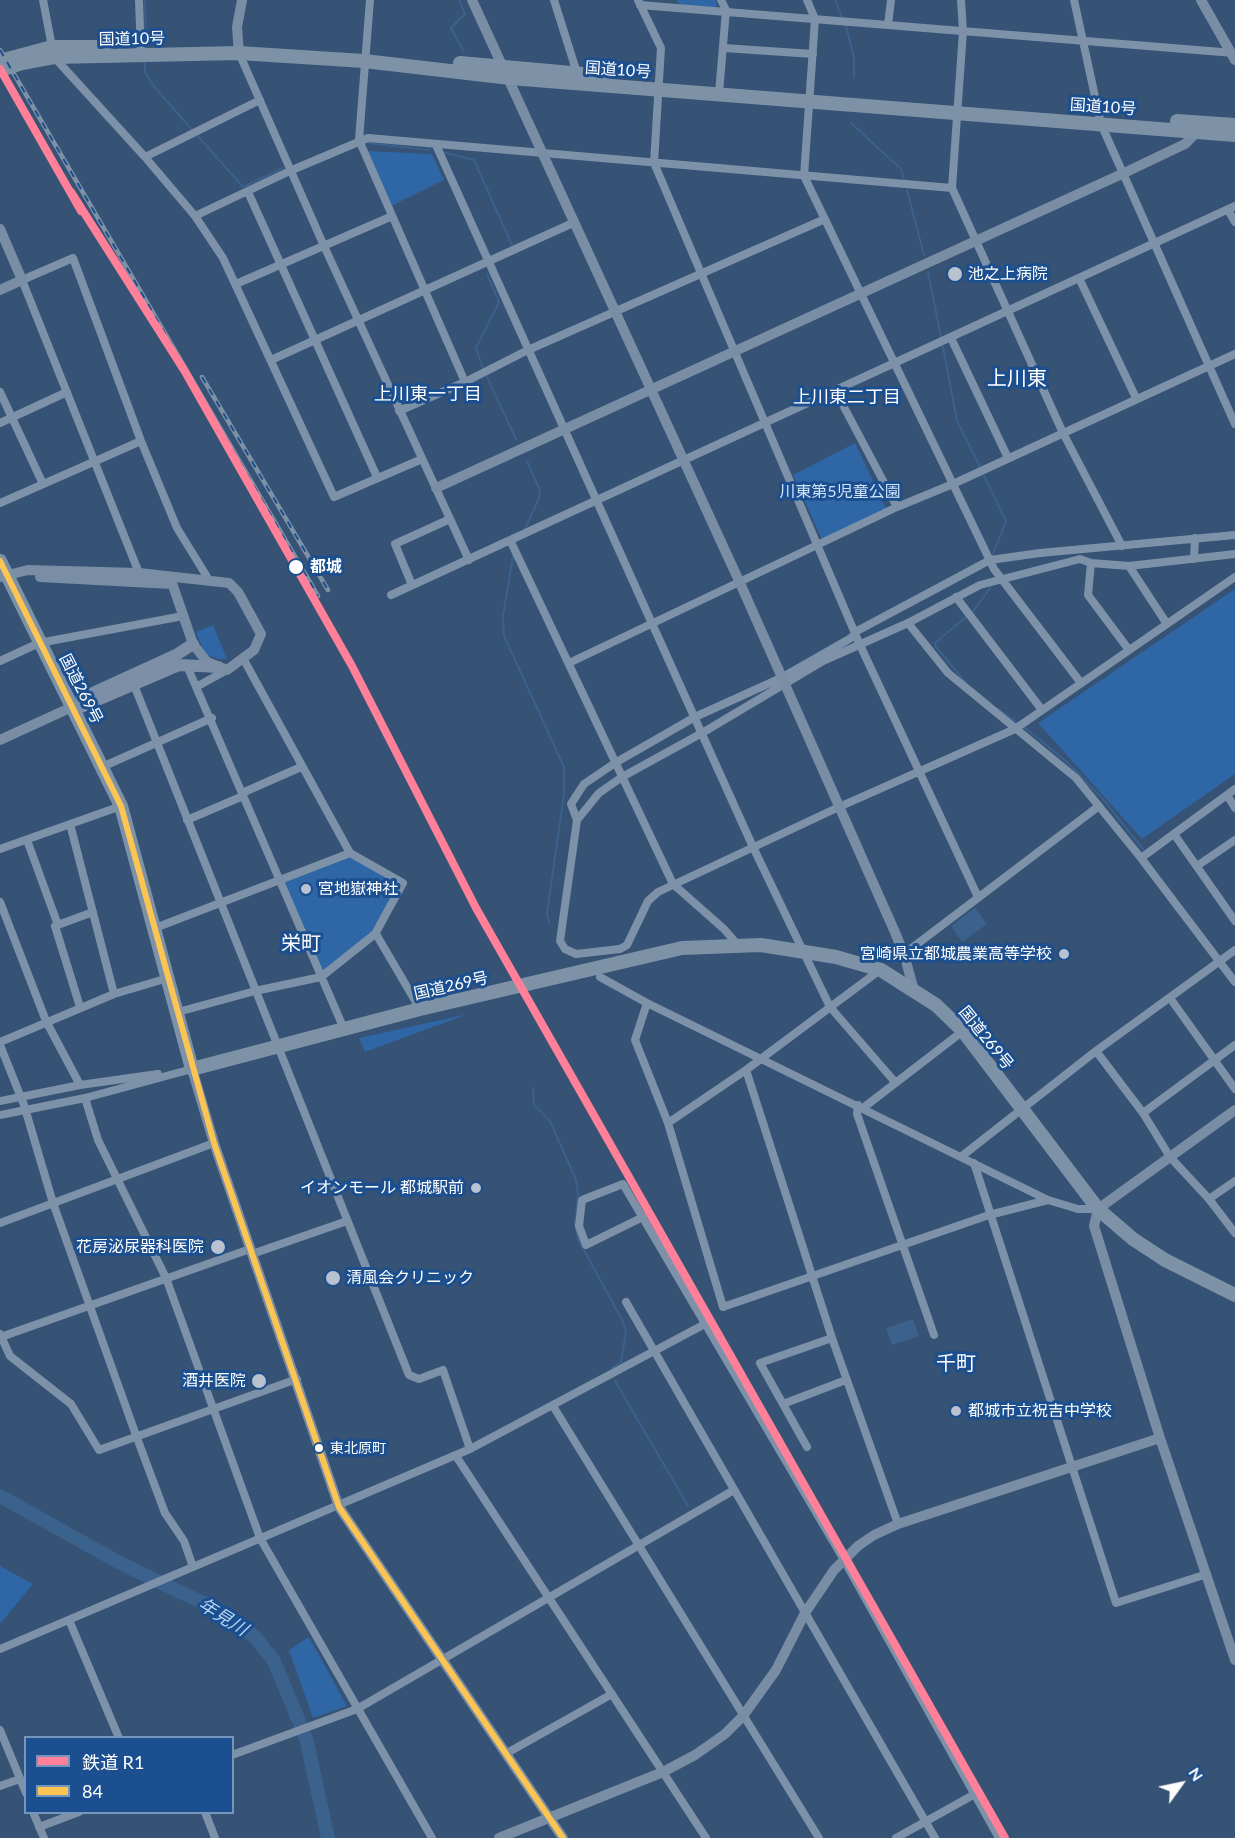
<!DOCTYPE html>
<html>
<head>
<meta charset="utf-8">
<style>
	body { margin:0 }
	#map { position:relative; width:1235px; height:1838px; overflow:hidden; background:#365274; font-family:Lato,"Noto Sans JP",sans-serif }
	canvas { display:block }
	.legend { position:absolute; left:24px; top:1736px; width:210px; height:78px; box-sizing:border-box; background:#1b4f8f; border:2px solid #7695bc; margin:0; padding:8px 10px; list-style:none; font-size:18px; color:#fff }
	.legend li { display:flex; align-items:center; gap:12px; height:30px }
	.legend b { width:30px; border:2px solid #7695bc }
	.north { position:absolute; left:1151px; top:1754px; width:60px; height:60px; -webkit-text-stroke:4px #1b4f8f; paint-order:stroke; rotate:57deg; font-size:16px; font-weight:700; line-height:24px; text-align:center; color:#fff }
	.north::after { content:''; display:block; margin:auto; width:21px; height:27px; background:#fff; clip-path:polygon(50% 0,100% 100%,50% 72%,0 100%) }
</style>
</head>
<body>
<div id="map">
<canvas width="1235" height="1838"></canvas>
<ul class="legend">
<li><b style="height:8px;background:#ff8098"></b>鉄道 R1</li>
<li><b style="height:8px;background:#fcc553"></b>84</li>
</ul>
<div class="north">N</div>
</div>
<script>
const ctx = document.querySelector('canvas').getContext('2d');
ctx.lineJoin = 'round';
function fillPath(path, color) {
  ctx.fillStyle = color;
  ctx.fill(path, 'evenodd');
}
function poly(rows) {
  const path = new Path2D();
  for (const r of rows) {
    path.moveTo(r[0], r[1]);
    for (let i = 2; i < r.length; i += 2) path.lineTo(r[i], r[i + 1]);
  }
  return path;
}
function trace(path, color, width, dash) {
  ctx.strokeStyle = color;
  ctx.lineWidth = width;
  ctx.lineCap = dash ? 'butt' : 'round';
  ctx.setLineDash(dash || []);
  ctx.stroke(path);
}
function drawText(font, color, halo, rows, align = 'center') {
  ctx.font = font + ' Lato,"Noto Sans JP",sans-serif';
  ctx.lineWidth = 6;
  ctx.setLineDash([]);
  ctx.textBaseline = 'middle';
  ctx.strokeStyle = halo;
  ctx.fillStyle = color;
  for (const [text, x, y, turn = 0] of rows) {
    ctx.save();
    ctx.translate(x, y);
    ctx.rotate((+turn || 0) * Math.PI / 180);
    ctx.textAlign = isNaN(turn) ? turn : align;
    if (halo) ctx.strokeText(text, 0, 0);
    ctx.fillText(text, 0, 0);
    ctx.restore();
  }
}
fillPath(poly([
	[677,0,716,0,717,4,716,8,679,5],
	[367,151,432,154,444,180,391,206],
	[855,443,887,510,822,540,793,475],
	[1235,589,1235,774,1142,839,1038,723],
	[213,625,227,659,218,659,205,654,196,632],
	[350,853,403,883,375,934,321,977,280,880],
	[468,1014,365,1052,359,1038],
	[0,1566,33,1584,0,1624],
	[309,1637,347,1706,313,1718,289,1650]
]), '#2f66a5');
fillPath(poly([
	[975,908,987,924,962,942,951,926],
	[913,1319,919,1336,892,1345,886,1328]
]), '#3b618d');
trace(poly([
	[145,0,146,49],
	[459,0,465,14,451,28,464,52],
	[835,0,843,20],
	[846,25,854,58,854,78],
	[145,61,145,72,152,84,193,131],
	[851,123,901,169,904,179],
	[197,135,243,187,283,168],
	[368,143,429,150],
	[443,152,474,160,512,245],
	[907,190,924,255],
	[928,272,941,337],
	[943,347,957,421,980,467],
	[483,368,476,348,499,302,487,274],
	[487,377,516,439],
	[984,476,1006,521,993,554],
	[525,529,539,498,540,491,527,461],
	[513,556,503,616,504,636,564,767,564,794,547,913,549,923],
	[990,703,967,684,936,647,935,643,973,611,991,587],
	[997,708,1019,724],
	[1024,727,1067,762,1102,798,1143,849],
	[533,1088,534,1105,550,1121,576,1180,578,1194,575,1224,578,1239,623,1322,626,1332,621,1362,612,1368],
	[615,1381,688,1506]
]), '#3b618d', 2);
trace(poly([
	[0,1496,120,1563,216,1609,255,1637,274,1661,306,1738,328,1838]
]), '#3b618d', 14);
trace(poly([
	[43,0,54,57,145,157,195,216,223,258,334,497,422,459],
	[139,0,141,55],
	[370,0,359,140,465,382],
	[554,0,577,73],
	[638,0,661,48,654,163,860,645,978,897],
	[807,0,815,19,804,176,994,569,1081,683],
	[961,0,963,31,952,188,1063,433,1122,546],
	[1074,0,1101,124,1235,424],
	[640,5,1234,53],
	[888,25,891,0],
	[724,48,813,54],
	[239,53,324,246,469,560],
	[719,93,726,10,721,0],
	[436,145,753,847,830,1007,895,1082],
	[145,157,260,100],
	[248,192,377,477],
	[1228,210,1235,222],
	[195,216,292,170,368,138,952,188],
	[1079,278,1136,398],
	[236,284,390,217],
	[951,338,1008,458],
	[271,360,575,222],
	[0,392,43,484],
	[836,392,897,507],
	[399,411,465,382,528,350,825,219],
	[0,423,67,392],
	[0,503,141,441],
	[1235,535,1040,553,990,560,857,631,851,638,781,678,695,717,615,763,584,784,571,804,577,820,560,941,565,949,576,954,620,949,627,945,648,901,658,892,839,807,1015,729,1235,577],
	[510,540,673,884,724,929,737,944],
	[1194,559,1195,538],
	[1091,563,1088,595,1129,650],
	[1129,566,1167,624],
	[139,573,22,280,73,258,141,441,177,528,209,580],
	[412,585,395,544,450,519],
	[391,595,1235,206],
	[956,597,1042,710],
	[908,623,948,673,1076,778,1141,858,1235,982],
	[0,661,39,643,183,616],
	[569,663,897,507,953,484,1235,354],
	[187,666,344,1029],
	[134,685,409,1375,419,1379,443,1370,470,1449],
	[196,687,227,670],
	[102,767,212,718],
	[242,793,301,767],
	[1227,795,1235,808],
	[187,820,243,796],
	[577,820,599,793,622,777,702,733,823,661,908,623,980,585,1080,559,1091,563,1129,566,1235,554],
	[70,824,114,994],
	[1174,834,1235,921],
	[27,840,58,925],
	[0,849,121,806],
	[1141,858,1235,789],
	[1197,866,1235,840],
	[0,902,46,1021,80,1085],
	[155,928,350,853],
	[376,934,420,1009],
	[904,954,1099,806],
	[600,977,647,1003,1048,1200,1078,1209,1098,1209],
	[1170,998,1235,1089],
	[647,1003,635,1040,668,1123,723,1307,989,1215,1048,1200],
	[80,1007,55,926,93,912],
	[178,1012,255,991,321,977,375,934,403,883,350,853,244,660],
	[0,1042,114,994,168,978],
	[0,1045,24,1105,53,1203,137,1438,165,1513,184,1541,193,1567],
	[1096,1051,1143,1113,1170,1157,1209,1199,1235,1233],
	[746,1070,832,1338,898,1524],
	[85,1098,98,1140,166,1278,260,1538,432,1838],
	[0,1101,80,1085,158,1074],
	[858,1105,857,1114,934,1335],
	[863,1108,963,1031],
	[1143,1113,1235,1045],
	[0,1115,85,1098,192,1069],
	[668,1123,746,1070,880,970],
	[962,1156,1096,1051,1235,950],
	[974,1163,1116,1603,1207,1574],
	[1209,1199,1235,1181],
	[643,1217,586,1245,579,1226,582,1200,623,1184,844,1560,999,1838],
	[0,1223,214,1143],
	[252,1254,347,1221],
	[626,1302,935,1838],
	[0,1334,10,1356,71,1404,99,1450,297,1379],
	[1,1337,250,1249],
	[783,1404,846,1380],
	[553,1406,819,1838],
	[807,1447,760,1363,832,1338],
	[456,1456,706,1838],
	[69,1620,119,1738],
	[0,1649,470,1449,705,1324],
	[0,1730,26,1793],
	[507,1753,612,1694],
	[232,1755,357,1709,734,1490],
	[0,1786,20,1779],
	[33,1812,44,1838],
	[205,1812,215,1838],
	[39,1827,79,1812],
	[896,1838,975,1794]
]), '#7d92a8', 8);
trace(poly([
	[472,0,740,583,894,930,904,954,913,987],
	[1201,0,1235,60],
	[239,53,237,27,242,0],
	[0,229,22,280,0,290],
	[436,488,1124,173,1185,144,1197,132,1197,128],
	[0,577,28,570,139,573,229,583,238,592,261,634,254,650,227,670,207,662,193,644,170,577],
	[40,577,171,584],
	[0,740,72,707],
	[192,1069,214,1143,339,1507,563,1838],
	[1235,1110,1098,1209,1094,1226,1160,1438,1235,1660],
	[499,1838,663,1772,695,1755,725,1734,743,1716,776,1670,805,1613,834,1570,858,1546,874,1535,898,1524,1160,1438]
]), '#798da4', 10);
trace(poly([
	[82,698,176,655,193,644],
	[72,707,81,707,179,665,218,667]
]), '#7d8ea7', 12);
trace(poly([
	[0,61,52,47,108,47],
	[460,63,605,76],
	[0,70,22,63,54,57,239,53,364,61,510,78,1235,135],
	[1177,121,1235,125],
	[0,561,121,806,192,1069,420,1009,682,948,761,945,836,957,881,970,936,1005,963,1031,1098,1209,1133,1239,1165,1260,1235,1295]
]), '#7e92a7', 14);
const rail = poly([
	[0,50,318,596],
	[202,377,328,590]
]);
trace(rail, '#7e92a7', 4.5);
trace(rail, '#1b4f8f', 2, [7]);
trace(poly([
	[0,561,121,806,214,1143,339,1507,563,1838]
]), '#fcc553', 6);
trace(poly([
	[0,69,81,211],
	[71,192,184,370,352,666,476,908,1005,1838]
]), '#ff8098', 8);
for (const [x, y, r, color] of [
	[955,274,8,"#b9c2ce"],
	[296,567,8,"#fff"],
	[306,889,6,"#b9c2ce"],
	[1064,954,6,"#b9c2ce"],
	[476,1188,6,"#b9c2ce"],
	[218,1247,8,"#b9c2ce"],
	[333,1278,8,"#b9c2ce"],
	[259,1381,8,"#b9c2ce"],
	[956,1411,6,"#b9c2ce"],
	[319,1448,5,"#fff"]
]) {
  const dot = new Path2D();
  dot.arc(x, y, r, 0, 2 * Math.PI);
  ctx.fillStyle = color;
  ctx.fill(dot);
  trace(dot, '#1b4f8f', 2);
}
drawText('14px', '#fff', '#1b4f8f', [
	["東北原町",330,1448]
], 'left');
drawText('16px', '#fff', '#1b4f8f', [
	["国道10号",132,39,-1],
	["国道10号",618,70,4],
	["国道10号",1103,107,4],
	["国道269号",81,689,63],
	["国道269号",451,986,-13],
	["国道269号",986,1038,51]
]);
drawText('16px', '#fff', '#1b4f8f', [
	["池之上病院",968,274],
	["宮地嶽神社",318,889],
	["宮崎県立都城農業高等学校",1052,954,"right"],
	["イオンモール 都城駅前",464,1188,"right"],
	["花房泌尿器科医院",204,1247,"right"],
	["清風会クリニック",346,1278],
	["酒井医院",246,1381,"right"],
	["都城市立祝吉中学校",968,1411]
], 'left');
drawText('16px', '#cfe3fa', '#1b4f8f', [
	["川東第5児童公園",840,492]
]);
drawText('bold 16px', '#fff', '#1b4f8f', [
	["都城",310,567]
], 'left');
drawText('18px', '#fff', '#1b4f8f', [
	["上川東一丁目",428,394],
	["上川東二丁目",847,397]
]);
drawText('italic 18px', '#b5d3f5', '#1b4f8f', [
	["年見川",223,1617,32]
]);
drawText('20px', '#fff', '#1b4f8f', [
	["上川東",1017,379],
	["栄町",301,944],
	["千町",956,1364]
]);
</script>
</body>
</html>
